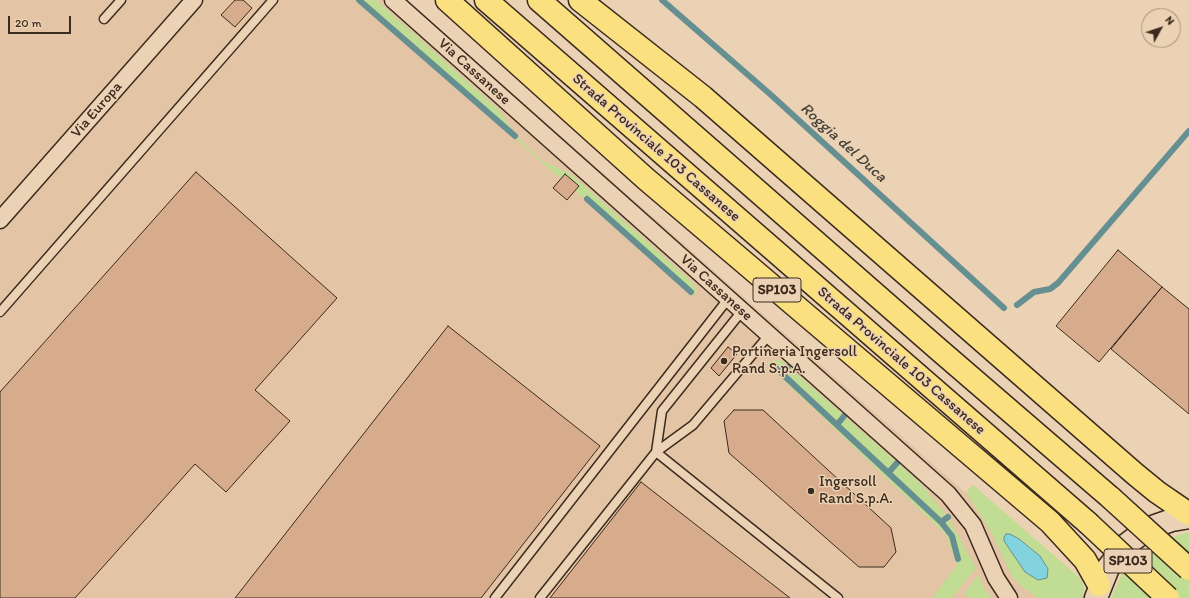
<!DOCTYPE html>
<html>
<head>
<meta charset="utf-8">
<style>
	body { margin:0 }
	#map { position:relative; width:1189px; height:598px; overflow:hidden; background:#ecd2b4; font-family:Itim,sans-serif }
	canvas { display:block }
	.north { position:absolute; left:1141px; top:8px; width:40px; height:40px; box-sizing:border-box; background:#ecd2b4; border:1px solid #a58f78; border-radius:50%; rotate:50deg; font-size:11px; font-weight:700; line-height:16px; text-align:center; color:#3b2a1e }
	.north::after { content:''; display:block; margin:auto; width:14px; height:18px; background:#3b2a1e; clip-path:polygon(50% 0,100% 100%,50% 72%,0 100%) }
	.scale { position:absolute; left:8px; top:16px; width:63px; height:18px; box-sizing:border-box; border:2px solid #3b2a1e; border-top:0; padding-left:5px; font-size:12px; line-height:14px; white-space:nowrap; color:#3b2a1e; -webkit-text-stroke:3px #ecd2b4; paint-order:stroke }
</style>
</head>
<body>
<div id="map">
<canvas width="1189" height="598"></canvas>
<div class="north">N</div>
<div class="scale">20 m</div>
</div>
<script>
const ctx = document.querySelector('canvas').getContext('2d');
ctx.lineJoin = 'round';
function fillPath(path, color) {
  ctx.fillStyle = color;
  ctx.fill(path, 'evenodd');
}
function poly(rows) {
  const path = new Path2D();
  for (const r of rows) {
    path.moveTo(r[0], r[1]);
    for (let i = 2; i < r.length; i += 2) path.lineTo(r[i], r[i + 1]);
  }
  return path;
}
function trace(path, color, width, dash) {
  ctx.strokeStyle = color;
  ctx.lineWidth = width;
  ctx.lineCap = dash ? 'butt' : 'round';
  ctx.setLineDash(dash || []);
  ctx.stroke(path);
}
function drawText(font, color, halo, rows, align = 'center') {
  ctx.font = font + ' Itim,sans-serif';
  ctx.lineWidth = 3;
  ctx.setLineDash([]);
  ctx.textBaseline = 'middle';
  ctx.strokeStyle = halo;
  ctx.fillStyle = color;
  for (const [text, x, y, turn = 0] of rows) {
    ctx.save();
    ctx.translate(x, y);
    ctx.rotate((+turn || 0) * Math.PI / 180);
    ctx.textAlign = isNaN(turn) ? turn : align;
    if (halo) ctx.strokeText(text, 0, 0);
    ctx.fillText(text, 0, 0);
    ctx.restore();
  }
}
fillPath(poly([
	[0,0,407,0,1085,598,0,598]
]), '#e3c4a5');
fillPath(poly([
	[356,0,376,0,499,110,521,141,543,161,571,174,691,281,697,290,694,296,575,191,579,186,565,174,561,179],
	[774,360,782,361,918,481,948,517,976,568,952,598,932,598,957,565,946,535,767,364],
	[973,485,1080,578,1085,589,1082,598,1037,598,1020,585,1012,576,991,532,966,492],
	[1189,532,1189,598,1111,598,1121,576,1137,556,1158,541],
	[978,575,984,588,991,598,969,598,964,594]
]), '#c1dc93');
const water = poly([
	[1006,534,1010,534,1019,539,1040,556,1048,569,1047,578,1038,580,1025,572,1004,541,1004,537,1006,534]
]);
fillPath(water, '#83d3df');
trace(water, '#668f92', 1);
trace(poly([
	[359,0,515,136],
	[662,0,770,94,1004,308],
	[587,199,691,292],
	[1017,305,1034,292,1050,289,1058,283,1189,131],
	[777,369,941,522,952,536,958,559],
	[782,373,788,367],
	[837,425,844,416],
	[889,472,897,463],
	[941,522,948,517]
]), '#668f92', 6);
const building = poly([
	[235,0,243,0,252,8,235,27,221,15,235,0],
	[196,172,337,298,255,390,290,421,226,492,195,464,75,598,0,598,0,392,196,172],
	[565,174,579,186,567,200,553,188,565,174],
	[1118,250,1162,287,1099,362,1056,326,1118,250],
	[1162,287,1189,309,1189,414,1111,349,1162,287],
	[448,326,600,446,481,598,235,598,448,326],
	[728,347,737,354,719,376,711,368,728,347],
	[734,410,763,410,891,528,896,552,884,567,859,567,729,453,724,421,734,410],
	[641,482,790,598,550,598,641,482]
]);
fillPath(building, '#d7ac8d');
trace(building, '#3b2a1e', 1);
const lane = poly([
	[104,19,121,0],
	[0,312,273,0],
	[656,452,838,598],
	[656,452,662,411,742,311],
	[495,598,728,299],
	[540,598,656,452,693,425,769,335]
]);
const street = poly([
	[393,0,948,494,973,525,996,578,1009,598],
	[0,220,194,0]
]);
const secondary = poly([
	[1096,598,1108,568,1126,545,1138,536,1155,526,1172,520,1189,517]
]);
const highway = poly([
	[447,0,646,179,1050,522,1085,560,1099,585],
	[486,0,1088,523],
	[539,0,938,349,1111,498],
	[580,0,703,97,1135,474,1157,492,1189,514]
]);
trace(lane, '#3b2a1e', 11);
trace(street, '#3b2a1e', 19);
trace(secondary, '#3b2a1e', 25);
trace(highway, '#3b2a1e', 25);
trace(lane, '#ecd2b4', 8);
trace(street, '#ecd2b4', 16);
trace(secondary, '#ecd2b4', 22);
trace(highway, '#fbe080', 22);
const highwayBridge = poly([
	[1111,498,1189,569],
	[1088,523,1168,598]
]);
trace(highwayBridge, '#3b2a1e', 25, []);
trace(highwayBridge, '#fbe080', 22);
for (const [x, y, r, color] of [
	[724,361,4,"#3b2a1e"],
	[811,491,4,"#3b2a1e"]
]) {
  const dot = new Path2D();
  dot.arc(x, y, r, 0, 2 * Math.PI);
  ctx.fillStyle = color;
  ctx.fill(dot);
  trace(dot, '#ecd2b4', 1.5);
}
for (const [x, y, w] of [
	[777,290,48],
	[1128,561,48]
]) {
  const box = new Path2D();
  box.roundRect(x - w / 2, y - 12, w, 24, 3);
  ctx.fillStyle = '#ecd2b4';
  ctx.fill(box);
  trace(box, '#3b2a1e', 1);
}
drawText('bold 14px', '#3b2a1e', null, [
	["SP103",777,290],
	["SP103",1128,561]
]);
drawText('15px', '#3b2a1e', '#ecd2b4', [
	["Via Cassanese",474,72,42],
	["Via Europa",97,110,-49],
	["Strada Provinciale 103 Cassanese",656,148,41],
	["Via Cassanese",716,288,42],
	["Strada Provinciale 103 Cassanese",901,361,41]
]);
drawText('15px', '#3b2a1e', '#ecd2b4', [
	["Portineria Ingersoll",732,352],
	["Rand S.p.A.",732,369],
	["Ingersoll",819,482],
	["Rand S.p.A.",819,499]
], 'left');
drawText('italic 16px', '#46433b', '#ecd2b4', [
	["Roggia del Duca",843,143,42]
]);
</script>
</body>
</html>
